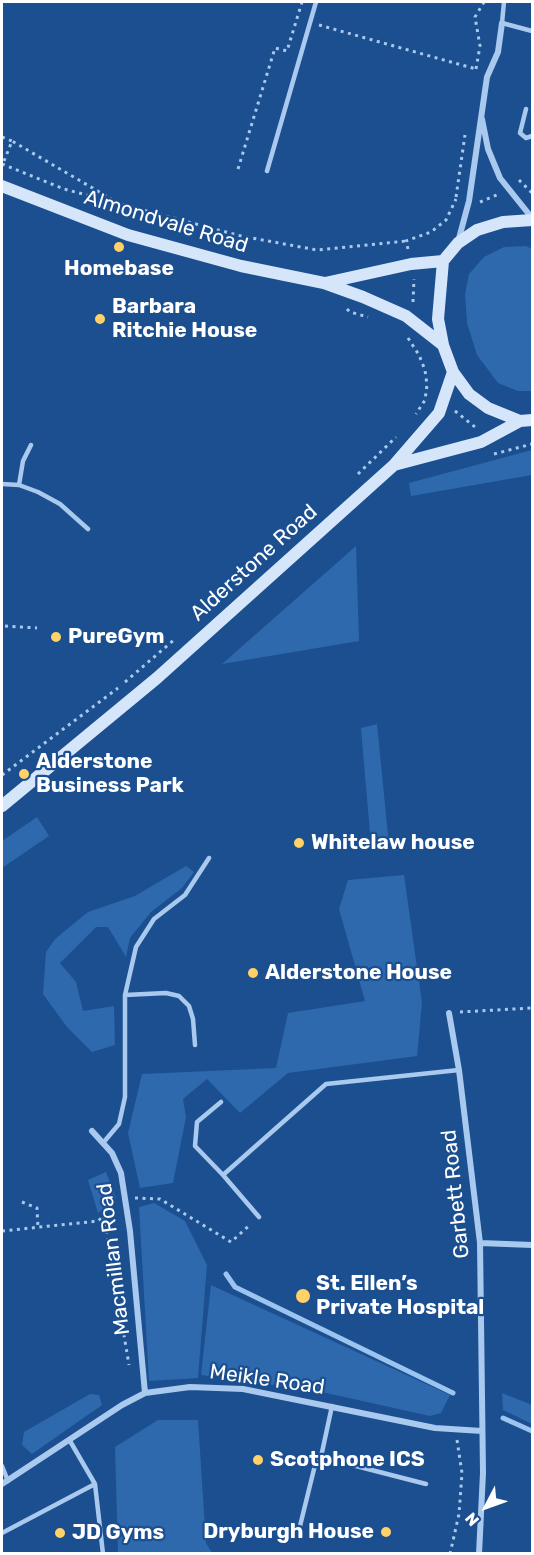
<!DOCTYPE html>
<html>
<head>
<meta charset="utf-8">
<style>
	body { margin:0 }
	#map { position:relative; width:534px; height:1555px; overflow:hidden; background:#1b4f8f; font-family:Rubik,sans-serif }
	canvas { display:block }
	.frame { position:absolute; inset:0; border:3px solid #fff; pointer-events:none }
	.north { position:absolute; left:456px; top:1477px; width:60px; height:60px; -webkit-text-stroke:4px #1b4f8f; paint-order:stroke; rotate:229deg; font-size:16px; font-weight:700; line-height:24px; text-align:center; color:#fff }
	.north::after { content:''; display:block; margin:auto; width:21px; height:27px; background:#fff; clip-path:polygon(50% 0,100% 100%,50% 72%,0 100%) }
</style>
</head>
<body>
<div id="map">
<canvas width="534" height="1555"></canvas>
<div class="frame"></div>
<div class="north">N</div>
</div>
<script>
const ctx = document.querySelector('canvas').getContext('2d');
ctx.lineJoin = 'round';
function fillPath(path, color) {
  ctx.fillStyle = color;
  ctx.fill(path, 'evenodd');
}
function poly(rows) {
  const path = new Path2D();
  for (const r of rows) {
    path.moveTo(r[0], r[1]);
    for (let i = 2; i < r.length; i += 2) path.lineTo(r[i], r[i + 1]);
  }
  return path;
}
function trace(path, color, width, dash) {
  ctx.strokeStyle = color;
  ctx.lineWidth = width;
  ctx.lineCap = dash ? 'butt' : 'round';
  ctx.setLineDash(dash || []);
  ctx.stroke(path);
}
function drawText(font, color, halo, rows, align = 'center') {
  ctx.font = font + ' Rubik,sans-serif';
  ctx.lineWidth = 4.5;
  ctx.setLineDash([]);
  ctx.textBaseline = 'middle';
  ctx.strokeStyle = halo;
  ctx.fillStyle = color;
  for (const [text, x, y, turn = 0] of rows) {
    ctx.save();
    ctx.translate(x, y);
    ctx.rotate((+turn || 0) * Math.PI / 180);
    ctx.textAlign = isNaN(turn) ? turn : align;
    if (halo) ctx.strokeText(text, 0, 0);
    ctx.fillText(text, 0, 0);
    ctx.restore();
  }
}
fillPath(poly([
	[526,246,532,249,532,391,518,391,498,383,477,355,467,323,465,294,469,274,484,257,504,247],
	[532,450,532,475,411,496,409,483],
	[356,546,359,641,222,664],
	[377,724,389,845,371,845,361,728],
	[37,817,49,836,2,868,2,841],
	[186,866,194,872,182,888,151,912,130,938,126,957,108,927,96,927,60,963,76,982,83,1011,114,1006,115,1045,92,1052,67,1027,43,994,46,952,55,939,88,912,135,896],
	[404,875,422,1003,417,1056,288,1073,240,1113,207,1079,183,1099,186,1117,173,1183,140,1188,128,1133,142,1074,276,1068,288,1013,365,1001,339,909,348,880],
	[106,1172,116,1198,98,1213,88,1180],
	[154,1203,185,1221,207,1265,198,1378,149,1381,139,1207],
	[211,1285,450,1395,441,1413,430,1416,317,1391,201,1375],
	[502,1393,532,1405,532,1424,503,1410],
	[90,1394,99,1395,102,1405,32,1454,22,1445,24,1432],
	[158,1420,198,1420,206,1543,212,1553,118,1553,115,1447]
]), '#2e69ad');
trace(poly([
	[226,1274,235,1287,453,1393],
	[503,1418,532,1431]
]), '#9cc4f0', 5);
trace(poly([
	[319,25,476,69],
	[476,69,480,46,475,17,484,2],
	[2,137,12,141],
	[4,161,12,141,113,200],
	[2,164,64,189,241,236,317,250,406,241],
	[238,169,275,48,287,51,302,2],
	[519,180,532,193],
	[456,197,465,135],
	[480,202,499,194],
	[408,249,406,241,431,232,446,220,456,199],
	[413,302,414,279],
	[347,309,350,312,368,317],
	[408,338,419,355,425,370,427,385,425,400,416,414],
	[455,411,475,427],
	[494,454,532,444],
	[358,474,396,437],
	[5,626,37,628],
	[125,682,175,639],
	[2,775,118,688],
	[460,1012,532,1008],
	[135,1198,160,1199,231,1242,251,1224],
	[22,1202,37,1208,38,1228],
	[104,1216,129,1365],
	[2,1231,98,1221,114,1207],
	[450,1554,459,1514,462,1473,457,1440]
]), '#a9c9ee', 3, [3, 4.5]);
trace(poly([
	[504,2,502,23,532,31],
	[526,109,520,133,526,138,532,136],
	[267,171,316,2],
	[2,484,19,485,38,492,60,504,88,529],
	[19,485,23,461,31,445],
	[125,995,166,993,179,996,189,1006,193,1019,195,1045],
	[221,1102,197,1122,195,1146,223,1175],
	[103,1143,119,1124,125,1097,125,995,136,947,154,919,185,895,209,858],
	[259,1217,223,1175,326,1084,459,1070],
	[332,1406,321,1457,426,1484],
	[70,1441,95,1484,103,1554],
	[2,1466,8,1481],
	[300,1526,317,1457,321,1457],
	[2,1533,95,1484]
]), '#a9c9ee', 4.5);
trace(poly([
	[482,119,488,149,500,178,532,218],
	[458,242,469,201,487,77,498,52,502,23],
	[449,1013,459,1070,480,1243,483,1473,479,1554],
	[92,1131,112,1153,121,1173,130,1231,145,1393],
	[480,1243,532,1245],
	[2,1484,122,1405,145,1393,190,1387,243,1389,435,1428,482,1431]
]), '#a9c9ee', 6);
trace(poly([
	[2,186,128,235,241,266,324,283,363,297,406,316,443,345],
	[532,220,503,222,477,230,458,243,443,261,438,319,443,345,453,372,469,394,488,408,520,421,532,420],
	[325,283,411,264,443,261],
	[394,465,481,442,520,421],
	[2,806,157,678,394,465,439,413,453,372]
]), '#d6e6fa', 12);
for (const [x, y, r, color] of [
	[119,247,6,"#ffd166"],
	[100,319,6,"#ffd166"],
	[56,637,6,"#ffd166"],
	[24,774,6,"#ffd166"],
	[299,843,6,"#ffd166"],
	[253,973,6,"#ffd166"],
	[303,1296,8,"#ffd166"],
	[258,1460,6,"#ffd166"],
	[386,1532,6,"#ffd166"],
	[60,1533,6,"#ffd166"]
]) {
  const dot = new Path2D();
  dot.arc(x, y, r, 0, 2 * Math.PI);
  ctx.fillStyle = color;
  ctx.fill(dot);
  trace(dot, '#1b4f8f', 2);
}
drawText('21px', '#fff', '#1b4f8f', [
	["Almondvale Road",166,222,17],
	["Alderstone Road",254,563,-42],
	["Garbett Road",456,1194,-96],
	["Macmillan Road",114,1259,-97],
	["Meikle Road",267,1380,8]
]);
drawText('bold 21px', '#fff', '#1b4f8f', [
	["Homebase",119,269,"center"],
	["Barbara",112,307],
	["Ritchie House",112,331],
	["PureGym",68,637],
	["Alderstone",36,762],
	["Business Park",36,786],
	["Whitelaw house",311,843],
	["Alderstone House",265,973],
	["St. Ellen’s",316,1284],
	["Private Hospital",316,1308],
	["Scotphone ICS",270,1460],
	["Dryburgh House",374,1532,"right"],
	["JD Gyms",72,1533]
], 'left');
</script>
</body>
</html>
